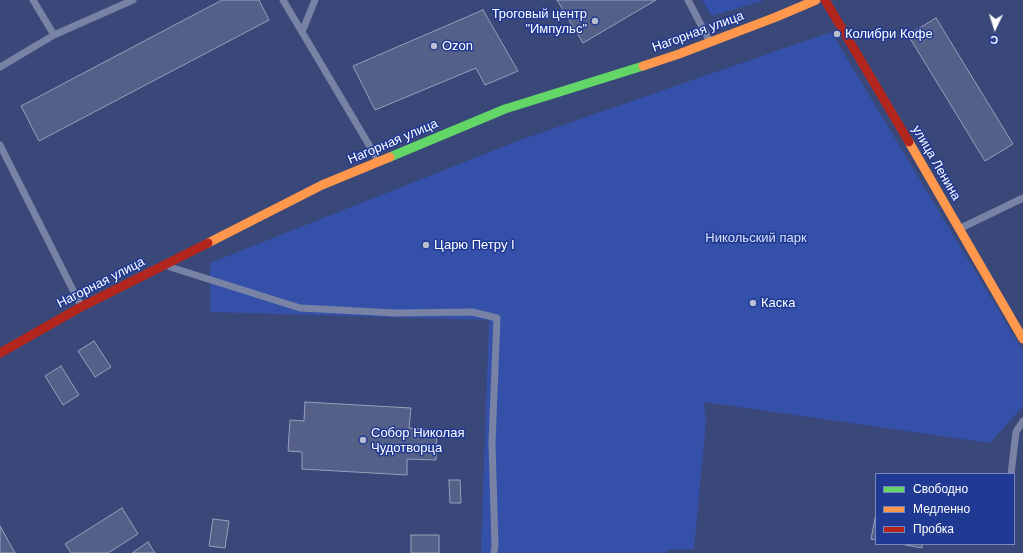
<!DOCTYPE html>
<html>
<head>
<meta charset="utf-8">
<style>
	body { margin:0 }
	#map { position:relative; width:1023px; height:553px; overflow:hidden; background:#3a4879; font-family:Helvetica,sans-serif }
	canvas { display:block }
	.legend { position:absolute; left:875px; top:473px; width:140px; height:72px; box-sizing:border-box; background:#203993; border:1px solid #7988be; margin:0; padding:5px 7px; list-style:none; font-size:12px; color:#fff }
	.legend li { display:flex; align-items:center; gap:8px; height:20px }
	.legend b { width:20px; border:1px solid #7988be }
	.north { position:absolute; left:975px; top:8px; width:40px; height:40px; -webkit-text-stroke:3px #203993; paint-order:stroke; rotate:184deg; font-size:11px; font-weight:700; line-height:16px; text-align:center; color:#fff }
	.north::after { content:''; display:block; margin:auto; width:14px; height:18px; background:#fff; clip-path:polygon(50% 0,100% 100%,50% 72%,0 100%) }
</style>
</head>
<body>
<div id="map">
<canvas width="1023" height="553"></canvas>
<ul class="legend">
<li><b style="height:5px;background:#63d668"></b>Свободно</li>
<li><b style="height:5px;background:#ff974d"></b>Медленно</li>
<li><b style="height:5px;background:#b3261e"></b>Пробка</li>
</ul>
<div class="north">С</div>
</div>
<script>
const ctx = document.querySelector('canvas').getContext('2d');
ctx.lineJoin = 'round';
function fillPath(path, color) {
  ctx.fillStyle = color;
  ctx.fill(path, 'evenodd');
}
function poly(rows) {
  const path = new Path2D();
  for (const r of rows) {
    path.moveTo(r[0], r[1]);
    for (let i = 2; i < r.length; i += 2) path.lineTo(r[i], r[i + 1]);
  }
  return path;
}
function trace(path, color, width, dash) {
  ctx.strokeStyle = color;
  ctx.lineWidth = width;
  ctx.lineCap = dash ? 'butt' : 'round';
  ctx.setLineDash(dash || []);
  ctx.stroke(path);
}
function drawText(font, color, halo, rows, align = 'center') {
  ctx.font = font + ' Helvetica,sans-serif';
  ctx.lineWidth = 3;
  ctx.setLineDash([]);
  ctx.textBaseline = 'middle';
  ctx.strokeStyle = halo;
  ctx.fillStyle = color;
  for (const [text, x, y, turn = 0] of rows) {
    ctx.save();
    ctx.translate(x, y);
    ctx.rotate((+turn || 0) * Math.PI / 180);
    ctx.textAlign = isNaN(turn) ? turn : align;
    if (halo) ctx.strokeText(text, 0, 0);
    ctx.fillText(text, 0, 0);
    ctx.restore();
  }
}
fillPath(poly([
	[702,0,765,0,712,16],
	[831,32,1023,351,1023,406,990,443,704,402,706,422,694,549,667,550,667,553,481,553,489,320,210,312,210,263,520,140]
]), '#3550a9');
const building = poly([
	[222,0,259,0,269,20,39,141,21,106,222,0],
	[557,0,656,0,583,43,557,0],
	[483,10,518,71,485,85,476,68,375,110,353,66,483,10],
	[936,18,1013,144,985,161,908,35,936,18],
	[94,341,111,367,95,377,78,351,94,341],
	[61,366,79,395,63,405,45,376,61,366],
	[305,402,411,408,409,428,437,430,436,460,407,459,407,475,302,469,302,452,288,451,290,420,304,421,305,402],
	[449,480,460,480,461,503,450,503,449,480],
	[122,508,138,534,108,553,71,553,65,544,122,508],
	[876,513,876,540,871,539,876,513],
	[213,519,229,521,225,548,209,546,213,519],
	[0,526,15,553,0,553,0,526],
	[411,535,439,535,439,553,411,553,411,535],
	[148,542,155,553,132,553,148,542],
	[901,544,922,544,922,548,901,544]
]);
fillPath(building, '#546087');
trace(building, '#979fba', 1);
trace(poly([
	[33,0,54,35],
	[283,0,378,160],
	[688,0,709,40],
	[302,32,315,0],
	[0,67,54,35,133,0],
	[0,145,81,306],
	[961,228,1023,198],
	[170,267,300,308,396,313,472,312,497,318,492,443,495,546,494,553],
	[1011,474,1016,432,1023,421]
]), '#7882a4', 7);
trace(poly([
	[390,157,505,109,643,66]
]), '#63d668', 9);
trace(poly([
	[643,66,679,54,776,17,816,0],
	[909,142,1023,339],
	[208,243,322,185,390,157]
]), '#ff974d', 9);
trace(poly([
	[825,0,909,142],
	[0,353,81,307,208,243]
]), '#b3261e', 9);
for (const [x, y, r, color] of [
	[595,21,4,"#babfd0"],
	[837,34,4,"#babfd0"],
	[434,46,4,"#babfd0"],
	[426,245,4,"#babfd0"],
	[753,303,4,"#babfd0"],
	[363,440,4,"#babfd0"]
]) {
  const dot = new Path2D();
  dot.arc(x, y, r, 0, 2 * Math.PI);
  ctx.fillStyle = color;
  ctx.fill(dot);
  trace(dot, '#203993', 1.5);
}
drawText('13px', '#fff', '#203993', [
	["Троговый центр",587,14,"right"],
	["\"Импульс\"",587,29,"right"],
	["Колибри Кофе",845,34],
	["Ozon",442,46],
	["Царю Петру I",434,245],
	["Каска",761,303],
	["Собор Николая",371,433],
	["Чудотворца",371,448]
], 'left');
drawText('13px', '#fff', '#203993', [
	["Нагорная улица",698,32,-20],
	["Нагорная улица",393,142,-23],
	["улица Ленина",936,163,60],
	["Нагорная улица",101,283,-27]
]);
drawText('13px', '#d8e0fa', '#203993', [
	["Никольский парк",756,238]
]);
</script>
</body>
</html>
